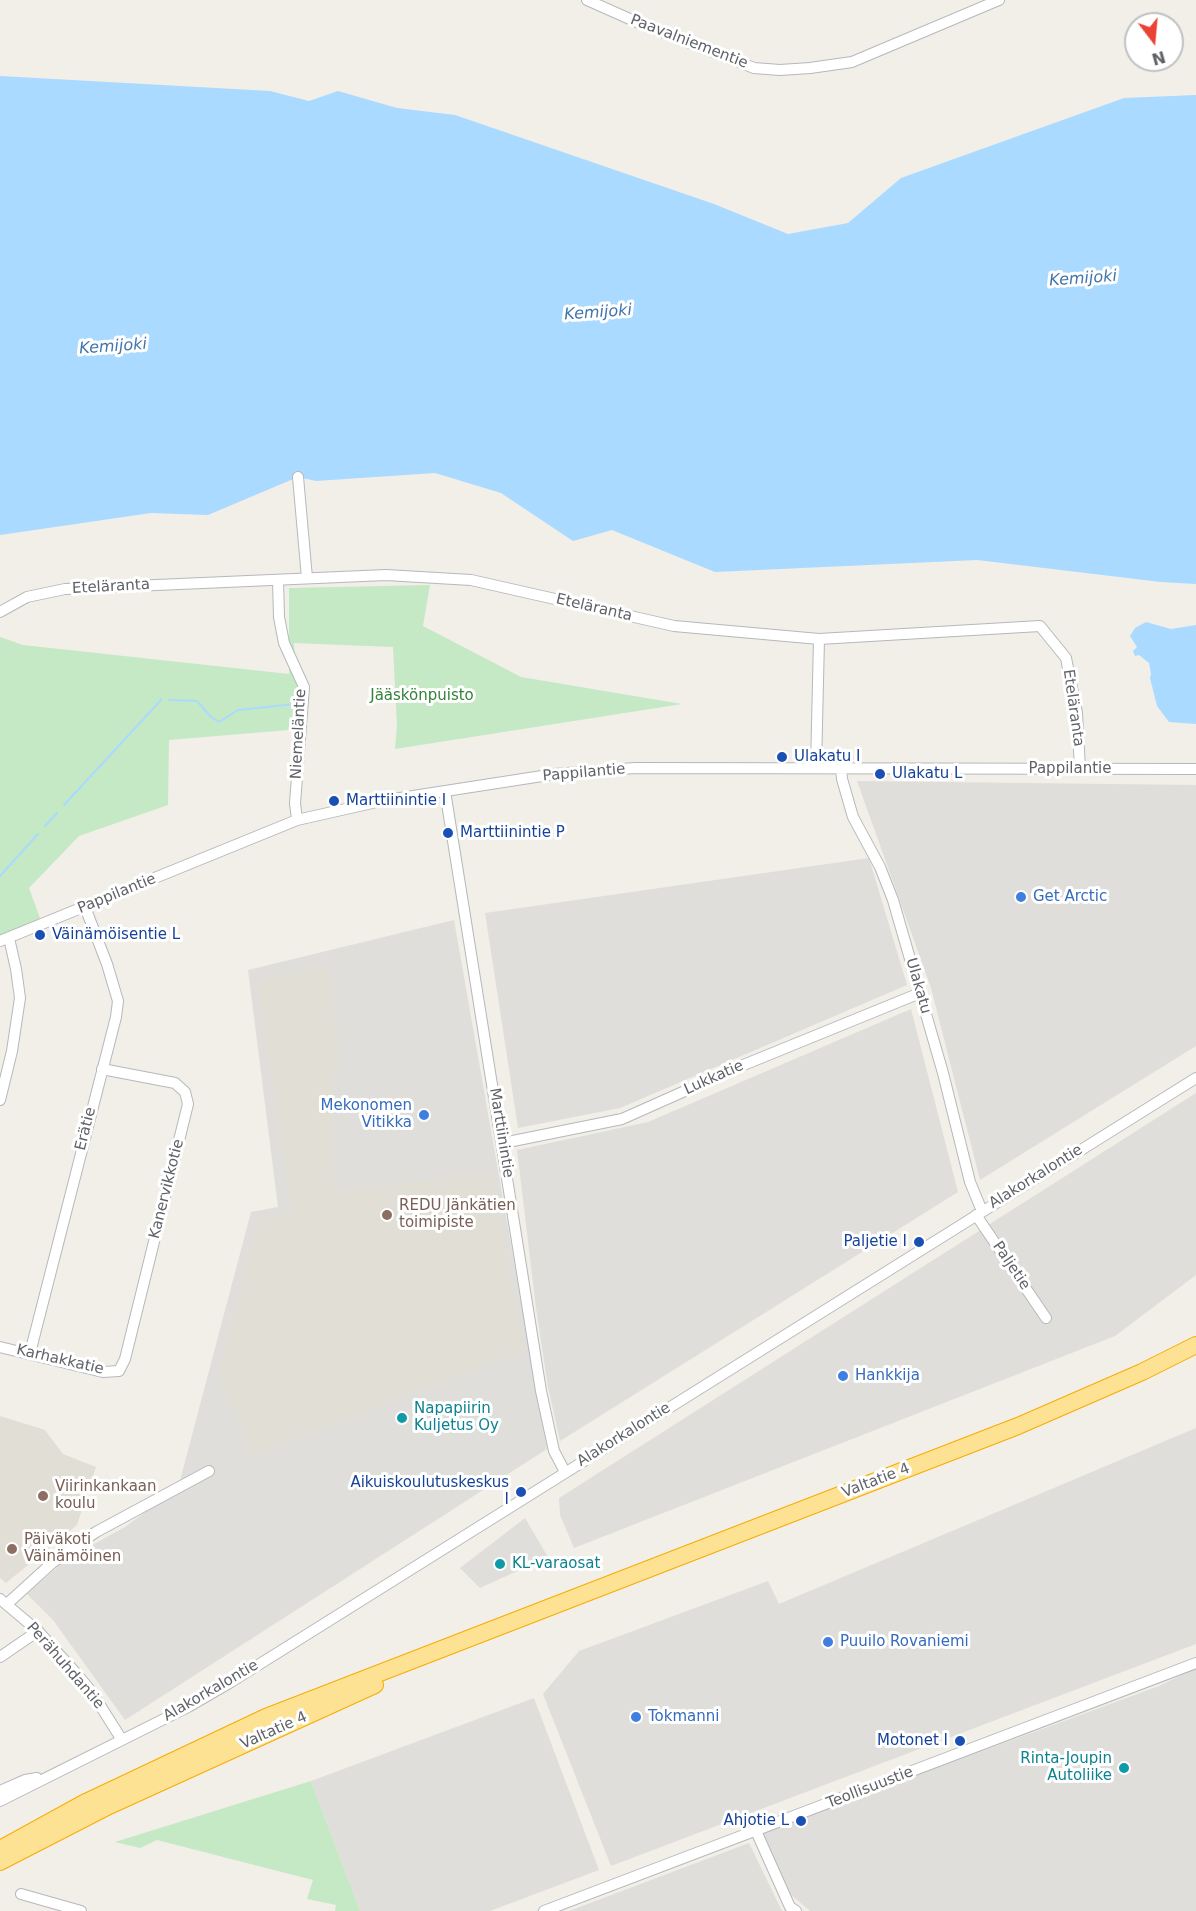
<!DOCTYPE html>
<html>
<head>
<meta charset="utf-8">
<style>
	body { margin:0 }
	#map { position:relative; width:1196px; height:1911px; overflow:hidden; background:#f1efe8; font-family:"DejaVu Sans",sans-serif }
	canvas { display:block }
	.north { position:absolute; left:1124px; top:12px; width:60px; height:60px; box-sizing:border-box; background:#fff; border:2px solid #bfc1c3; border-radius:50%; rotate:164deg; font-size:16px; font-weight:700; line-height:24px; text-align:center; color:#5f6368 }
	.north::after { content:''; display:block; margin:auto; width:21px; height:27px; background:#ea4335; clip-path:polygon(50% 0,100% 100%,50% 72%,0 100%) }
</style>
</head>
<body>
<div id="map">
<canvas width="1196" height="1911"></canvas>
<div class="north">N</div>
</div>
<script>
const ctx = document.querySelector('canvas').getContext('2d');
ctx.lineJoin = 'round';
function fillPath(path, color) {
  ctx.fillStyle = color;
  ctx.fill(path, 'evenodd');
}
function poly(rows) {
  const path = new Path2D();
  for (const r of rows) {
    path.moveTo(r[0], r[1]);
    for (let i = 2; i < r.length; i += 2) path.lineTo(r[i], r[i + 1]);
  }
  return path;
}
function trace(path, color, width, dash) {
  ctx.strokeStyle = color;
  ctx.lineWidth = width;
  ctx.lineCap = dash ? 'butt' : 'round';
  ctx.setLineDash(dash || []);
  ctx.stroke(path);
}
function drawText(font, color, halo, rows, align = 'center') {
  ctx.font = font + ' "DejaVu Sans",sans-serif';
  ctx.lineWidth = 6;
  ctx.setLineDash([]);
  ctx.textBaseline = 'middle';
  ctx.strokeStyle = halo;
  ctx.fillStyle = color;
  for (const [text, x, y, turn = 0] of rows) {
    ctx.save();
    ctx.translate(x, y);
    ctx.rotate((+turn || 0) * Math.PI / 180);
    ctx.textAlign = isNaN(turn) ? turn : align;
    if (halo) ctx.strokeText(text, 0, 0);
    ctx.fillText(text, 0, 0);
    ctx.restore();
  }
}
fillPath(poly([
	[857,781,1196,785,1196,1046,980,1180,931,988],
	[869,858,907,985,620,1108,518,1128,485,913],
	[454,920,547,1449,125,1720,53,1620,27,1594,67,1559,125,1527,178,1488,251,1212,278,1207,248,970],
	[911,1009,958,1192,560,1441,548,1387,536,1308,517,1150,648,1122],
	[1196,1093,1196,1275,1115,1336,574,1548,560,1515,559,1498],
	[1196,1428,1196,1644,611,1866,543,1694,579,1651,768,1581,779,1604],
	[525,1518,548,1557,480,1588,460,1568],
	[1196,1668,1196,1911,810,1911,790,1894,762,1832,1159,1686],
	[534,1698,599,1870,490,1911,360,1911,311,1781],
	[749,1843,782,1911,569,1911]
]), '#e0deda');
fillPath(poly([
	[329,967,342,1070,332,1078,335,1192,492,1172,523,1351,253,1456,218,1376,259,1218,292,1211,257,980],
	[0,1416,45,1430,63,1454,96,1467,77,1525,6,1583,0,1578]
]), '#e1ded6');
fillPath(poly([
	[430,585,423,626,521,677,682,704,395,749,397,726,393,647,294,643,300,729,169,740,168,805,79,836,29,888,41,921,0,937,0,637,23,645,289,674,289,588],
	[311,1781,360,1911,335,1911,336,1905,307,1899,313,1880,157,1840,140,1848,115,1842]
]), '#c5e8c5');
fillPath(poly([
	[0,76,270,91,309,101,338,91,397,108,455,115,714,204,788,234,848,223,901,178,1124,98,1196,95,1196,584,1161,582,977,560,715,572,612,530,573,541,501,493,435,473,316,481,298,477,208,515,151,513,0,535],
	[1146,622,1171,629,1196,625,1196,724,1169,722,1157,706,1150,678,1151,674,1149,663,1139,655,1135,656,1133,651,1137,647,1130,636,1135,628]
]), '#aadaff');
trace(poly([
	[169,700,197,701,211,717,219,722,238,710,295,704],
	[64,805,161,700],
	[45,826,57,813],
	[0,876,38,834]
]), '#aadaff', 2);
const minor = poly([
	[587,0,641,24,754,68,780,70,810,68,852,62,999,0],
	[298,477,307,578],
	[278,580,279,617,284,643,304,687,295,803,297,820],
	[0,612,27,597,65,589,386,575,471,580,674,626,819,639,1040,626,1066,658,1077,713,1080,769],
	[816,768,819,639],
	[841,768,842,779,853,817,880,867,893,900,943,1073,970,1182,982,1211],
	[445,791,541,1391,554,1451,565,1472],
	[0,941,297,820,381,801,555,774,635,768,1196,769],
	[0,1100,12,1051,20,998,16,969,9,938],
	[503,1143,622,1119,741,1066,920,993],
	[976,1215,1046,1318],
	[0,1347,103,1372,119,1371,125,1359,188,1104,185,1092,175,1083,102,1069],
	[30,1353,116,1017,118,1001,107,964,85,907],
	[0,1599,38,1631,76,1673,91,1691,122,1740],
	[7,1604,52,1563,96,1532,209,1471],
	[0,1657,38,1631],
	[0,1791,25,1780,37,1778],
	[0,1801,188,1707,231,1682,1196,1078],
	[756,1831,790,1907,796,1911],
	[21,1894,81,1911],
	[544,1911,1196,1663]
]);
const highway = poly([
	[0,1849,84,1803,266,1717,1018,1426,1142,1372,1196,1345],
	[0,1862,109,1806,375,1685]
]);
trace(minor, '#b5b8bc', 12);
trace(highway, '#f9ab00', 18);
trace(minor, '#fff', 10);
trace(highway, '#fde293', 16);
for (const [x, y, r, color] of [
	[782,757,6,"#1a4fb4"],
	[880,774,6,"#1a4fb4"],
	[334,801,6,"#1a4fb4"],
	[448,833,6,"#1a4fb4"],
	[1021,897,6,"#3f7fe0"],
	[40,935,6,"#1a4fb4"],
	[424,1115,6,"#3f7fe0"],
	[387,1215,6,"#8d6e63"],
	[919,1242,6,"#1a4fb4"],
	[843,1376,6,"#3f7fe0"],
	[402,1418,6,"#0f9aa8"],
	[521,1492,6,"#1a4fb4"],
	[43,1496,6,"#8d6e63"],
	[12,1549,6,"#8d6e63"],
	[500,1564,6,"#0f9aa8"],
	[828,1642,6,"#3f7fe0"],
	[636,1717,6,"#3f7fe0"],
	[960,1741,6,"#1a4fb4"],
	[1124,1768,6,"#0f9aa8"],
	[801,1821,6,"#1a4fb4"]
]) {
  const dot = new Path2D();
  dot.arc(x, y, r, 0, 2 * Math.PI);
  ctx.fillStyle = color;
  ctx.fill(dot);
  trace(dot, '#fff', 2);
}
drawText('15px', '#5f6368', '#fff', [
	["Paavalniementie",689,42,21],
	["Eteläranta",111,587,-3],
	["Eteläranta",594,608,13],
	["Eteläranta",1073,708,82],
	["Niemeläntie",299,734,-87],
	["Pappilantie",1070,769],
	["Pappilantie",584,773,-5],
	["Pappilantie",117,894,-22],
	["Ulakatu",918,986,74],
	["Lukkatie",714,1078,-24],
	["Erätie",86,1129,-76],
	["Marttiinintie",501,1133,81],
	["Alakorkalontie",1036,1177,-32],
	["Kanervikkotie",167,1189,-76],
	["Paljetie",1011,1266,56],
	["Karhakkatie",60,1360,13],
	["Alakorkalontie",624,1435,-32],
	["Valtatie 4",876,1481,-21],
	["Perähuhdantie",65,1666,49],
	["Alakorkalontie",211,1691,-30],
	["Valtatie 4",274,1731,-24],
	["Teollisuustie",870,1788,-21]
]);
drawText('15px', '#348238', '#fff', [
	["Jääskönpuisto",422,696]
]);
drawText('15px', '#164399', '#fff', [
	["Ulakatu I",794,757],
	["Ulakatu L",892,774],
	["Marttiinintie I",346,801],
	["Marttiinintie P",460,833],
	["Väinämöisentie L",52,935],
	["Paljetie I",907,1242,"right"],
	["Aikuiskoulutuskeskus",509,1483,"right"],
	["I",509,1500,"right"],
	["Motonet I",948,1741,"right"],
	["Ahjotie L",789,1821,"right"]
], 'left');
drawText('15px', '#366cbe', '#fff', [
	["Get Arctic",1033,897],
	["Mekonomen",412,1106,"right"],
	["Vitikka",412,1123,"right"],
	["Hankkija",855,1376],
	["Puuilo Rovaniemi",840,1642],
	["Tokmanni",648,1717]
], 'left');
drawText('15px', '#785e54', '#fff', [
	["REDU Jänkätien",399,1206],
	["toimipiste",399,1223],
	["Viirinkankaan",55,1487],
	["koulu",55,1504],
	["Päiväkoti",24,1540],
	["Väinämöinen",24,1557]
], 'left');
drawText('15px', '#0d838f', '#fff', [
	["Napapiirin",414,1409],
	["Kuljetus Oy",414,1426],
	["KL-varaosat",512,1564],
	["Rinta-Joupin",1112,1759,"right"],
	["Autoliike",1112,1776,"right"]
], 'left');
drawText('italic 16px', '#4174aa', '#fff', [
	["Kemijoki",1083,279,-4],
	["Kemijoki",598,313,-4],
	["Kemijoki",113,347,-4]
]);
</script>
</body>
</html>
